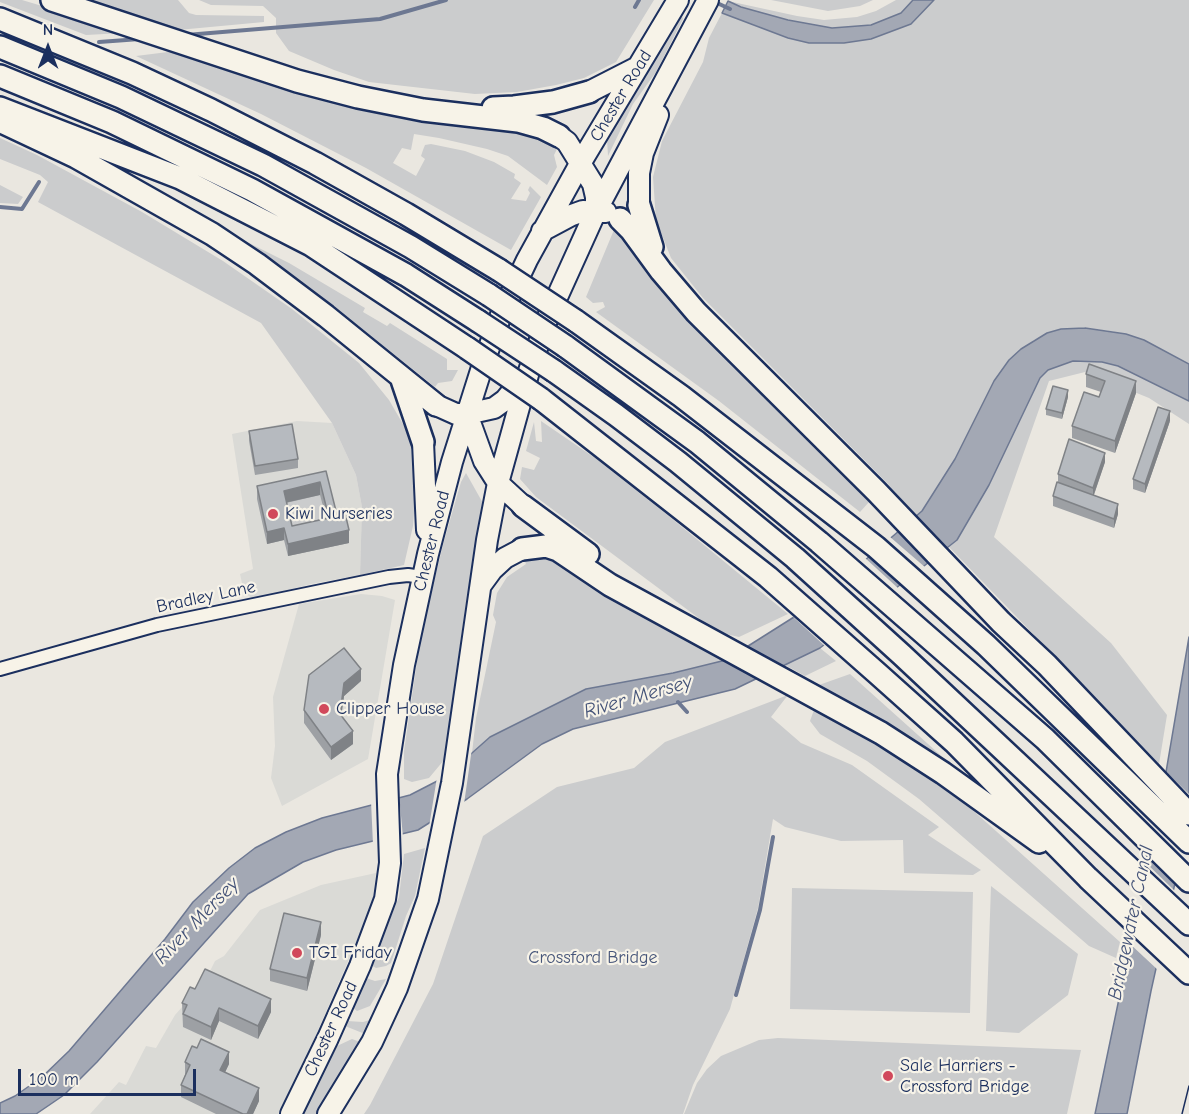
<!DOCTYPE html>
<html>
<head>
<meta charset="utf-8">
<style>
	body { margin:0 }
	#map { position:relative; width:1189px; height:1114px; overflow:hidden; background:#eae7e0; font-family:"Comic Neue",sans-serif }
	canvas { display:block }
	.north { position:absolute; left:18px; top:18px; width:60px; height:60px; -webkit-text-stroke:4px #f7f3e8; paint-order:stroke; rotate:0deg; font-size:16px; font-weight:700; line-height:24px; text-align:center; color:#1b2f5e }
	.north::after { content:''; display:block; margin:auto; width:21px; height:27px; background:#1b2f5e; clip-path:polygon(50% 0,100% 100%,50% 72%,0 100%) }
	.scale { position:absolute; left:18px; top:1069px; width:178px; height:27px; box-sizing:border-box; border:3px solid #1b2f5e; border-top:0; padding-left:8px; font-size:18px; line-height:21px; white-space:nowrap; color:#1b2f5e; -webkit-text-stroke:4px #f7f3e8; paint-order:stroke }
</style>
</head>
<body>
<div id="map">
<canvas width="1189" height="1114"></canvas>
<div class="north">N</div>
<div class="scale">100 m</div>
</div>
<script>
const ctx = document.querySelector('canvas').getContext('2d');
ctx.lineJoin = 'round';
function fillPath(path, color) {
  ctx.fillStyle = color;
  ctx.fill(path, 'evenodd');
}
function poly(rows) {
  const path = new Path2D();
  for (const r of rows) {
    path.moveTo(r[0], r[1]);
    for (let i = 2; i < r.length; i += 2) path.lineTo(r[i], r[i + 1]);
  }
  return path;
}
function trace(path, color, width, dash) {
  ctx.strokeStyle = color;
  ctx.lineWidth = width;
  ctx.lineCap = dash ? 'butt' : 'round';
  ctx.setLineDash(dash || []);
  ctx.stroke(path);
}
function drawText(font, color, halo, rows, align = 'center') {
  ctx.font = font + ' "Comic Neue",sans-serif';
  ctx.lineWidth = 4.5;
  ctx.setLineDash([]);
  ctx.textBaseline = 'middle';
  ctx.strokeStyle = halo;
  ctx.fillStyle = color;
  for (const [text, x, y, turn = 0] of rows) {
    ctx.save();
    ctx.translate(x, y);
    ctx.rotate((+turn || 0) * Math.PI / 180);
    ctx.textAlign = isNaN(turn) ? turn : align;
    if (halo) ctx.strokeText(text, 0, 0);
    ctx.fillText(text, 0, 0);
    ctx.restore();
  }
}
fillPath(poly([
	[297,421,332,423,356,475,362,507,360,575,311,584,253,599,244,592,240,574,253,569,232,434],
	[361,594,382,596,395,600,368,759,282,806,271,778,275,746,273,697,299,604],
	[376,873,373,898,363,927,302,1067,278,1114,90,1114,119,1082,126,1085,146,1046,156,1048,175,1015,205,981,215,961,224,956,260,910,321,885]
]), '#dadad6');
fillPath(poly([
	[0,0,22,0,99,23,123,33,86,35,0,2],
	[89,0,178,0,189,13,196,15,264,16,264,22,178,30],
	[199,0,654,0,616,62,584,78,556,85,517,92,475,94,369,82,334,70,289,51,276,33,276,18,263,6,211,5],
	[771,0,873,0,860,6,828,11],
	[896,0,913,0,901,13,871,25,832,28,788,20,741,7,728,1,797,16,824,20,857,17,876,11],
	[934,0,1189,0,1189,364,1144,340,1126,334,1103,330,1061,329,1034,340,1009,360,994,381,955,459,922,511,915,517,888,484,703,298,671,258,656,220,653,177,662,141,703,62,709,38,722,13,788,38,911,24],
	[681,13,683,19,656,72,633,104,608,156,607,139],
	[176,51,529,133,545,140,557,149,554,155,557,167,547,185,508,156,487,149,439,138,414,134,411,150,402,148,393,163,416,176,425,159,421,156,423,150,425,145,431,144,465,151,494,162,515,174,514,178,521,183,511,199,526,201,530,193,528,190,530,186,541,197,511,250,366,168,261,114,136,56],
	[0,138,37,155,142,212,223,261,292,309,359,363,389,400,414,443,416,487,413,526,404,565,360,575,362,507,356,475,332,423,261,323,38,202,48,182,40,175,0,159],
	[0,185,23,197,18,204,0,203],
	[616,225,665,293,733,367,805,435,869,502,860,512,719,401,596,312,605,307,603,302,593,303,586,297],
	[215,226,289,263,365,308,363,312,387,326,390,323,447,359,447,370,458,370,452,381,438,383,435,387,360,327],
	[1073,361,1102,362,1118,366,1189,401,1189,424,1149,398,1085,372,1049,381,994,537,1111,643,1167,715,1159,764,949,547,957,540,989,485,1040,378,1048,370],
	[541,421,595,458,665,513,788,614,739,637,726,634,708,625,536,497,520,479,522,467,534,470,540,458,526,451,534,422,536,441,542,442],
	[466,473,484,505,465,609,444,760,429,778,412,782,404,779,404,751,421,634,444,541,461,482],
	[320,495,329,530,292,539,284,503],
	[543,556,562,561,624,605,726,660,673,673,586,689,490,737,472,753,476,718,496,622,493,615,497,593,507,577,526,564,524,559],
	[820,648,836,661,805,676,785,665],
	[850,674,986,796,819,685],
	[788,695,771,717,801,743,852,765,939,827,928,835,981,870,973,875,904,873,903,840,841,841,785,827,773,819,758,908,730,1009,693,1085,683,1114,364,1114,370,1105,433,984,483,836,557,787,634,768,665,742],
	[814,710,903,759,968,806,1120,942,1116,958,1089,946,919,799,867,761,820,734,810,721],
	[425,848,415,896,406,916,393,957,391,963,386,966,376,968,371,965,399,897,404,854],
	[991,886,1078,954,1068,995,1019,1033,986,1031],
	[792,888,973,892,970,1013,790,1009],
	[366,978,375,981,386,979,370,1006,357,1011,353,1008],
	[370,1020,372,1020,365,1034,345,1026,347,1021,363,1022],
	[778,1038,1081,1050,1067,1114,684,1114,697,1083,707,1069,721,1056,759,1040],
	[352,1039,360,1042,317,1114,303,1114,337,1046]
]), '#cbcccd');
const water = poly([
	[913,0,934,0,911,24,871,39,844,43,809,43,788,38,722,13,728,1,741,7,788,20,832,28,871,25,901,13,913,0],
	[1085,328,1126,334,1144,340,1189,364,1189,401,1118,366,1102,362,1073,361,1048,370,1040,378,989,485,957,540,820,648,735,689,573,729,542,744,467,799,418,830,336,850,303,862,248,894,97,1062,64,1095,36,1114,0,1114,0,1103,15,1096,42,1077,69,1051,165,939,193,902,229,868,255,848,286,832,322,818,410,795,445,777,490,737,586,689,673,673,726,660,813,605,922,511,955,459,994,381,1009,360,1021,349,1047,333,1061,329,1085,328],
	[1189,637,1189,820,1151,991,1127,1114,1095,1114,1165,778,1189,637]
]);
fillPath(water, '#a3a8b4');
trace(water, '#6d7892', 1.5);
fillPath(poly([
	[889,536,926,568,907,584,870,552],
	[864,557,899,589,826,647,791,615,811,603],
	[472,748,464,804,429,827,437,777],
	[1164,770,1189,794,1189,834,1177,887,1146,857],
	[399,794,403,837,373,845,371,801],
	[1145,862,1176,892,1159,971,1129,943]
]), '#eae7e0');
trace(poly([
	[715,2,730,9],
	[635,7,639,0],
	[186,35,380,19,446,0],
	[99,42,140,39],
	[0,207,22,209,39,182],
	[678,702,687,712],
	[736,995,760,910,773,837]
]), '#6d7892', 4);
const minor = poly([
	[0,669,157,625,389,577,408,575,422,577]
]);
const trunk = poly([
	[589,92,636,68],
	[559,136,567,142,593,184,596,197,596,211],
	[639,205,639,173,643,153,658,115],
	[542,231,572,215,583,211,606,212],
	[436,405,456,414,467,414,494,408,505,400,523,378],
	[467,414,484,461,498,483,523,506],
	[423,442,427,530],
	[481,585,492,570,505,558,522,549],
	[291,1114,328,1038,360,966,385,899,390,863,387,774,404,665,428,554,452,462,483,364,501,315,527,260,581,162,678,0],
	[328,1114,372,1042,397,988,428,899,452,783,487,540,498,483,529,371,548,317,596,211,708,0]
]);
const motorway = poly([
	[52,0,297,81,358,97,423,110,518,121,543,128,559,136],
	[0,19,132,73,211,110,315,163,406,214,499,270],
	[0,47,121,97,263,165,411,247,489,295],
	[0,76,112,122,252,190,406,275,478,321],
	[0,108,180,178,311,245,467,348],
	[493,108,514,107,553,102,589,92],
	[6,124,76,157,212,234,257,264,326,316,436,405],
	[639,205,652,247],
	[620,219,631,230,661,271,696,312,876,491,1001,622,1047,665,1189,814],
	[576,321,681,396,876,547,986,645,1189,842],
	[565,346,697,442,819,542,1045,739,1189,881],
	[554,371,616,415,678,462,795,558,902,655,1189,924],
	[401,377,423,442],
	[541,399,768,577,878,674,954,742,1088,878,1189,973],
	[523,506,588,554],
	[522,549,546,546,558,550,610,585,881,733,943,773,1039,842]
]);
trace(minor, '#1b2f5e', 16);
trace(trunk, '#1b2f5e', 24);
trace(motorway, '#1b2f5e', 26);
trace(minor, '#f7f3e8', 12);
trace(trunk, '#f7f3e8', 20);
trace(motorway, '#f7f3e8', 21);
trace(poly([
	[1182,1114,1189,1086]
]), '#1b2f5e', 1.5);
const motorwayBridge = poly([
	[499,270,576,321],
	[489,295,565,346],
	[478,321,554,371],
	[467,348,541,399]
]);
trace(motorwayBridge, '#1b2f5e', 26, []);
trace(motorwayBridge, '#f7f3e8', 21);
fillPath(poly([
	[1089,364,1136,393,1115,453,1072,438,1072,426,1099,397,1101,392,1086,387,1086,374],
	[1068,397,1062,419,1046,415,1046,409],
	[1170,421,1145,493,1133,489,1133,479],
	[249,431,298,459,298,468,255,475,249,441],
	[1105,462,1094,495,1118,514,1114,528,1053,506,1053,496,1058,482,1058,474],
	[326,471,337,515,349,543,288,556,284,540,267,544,257,499,257,486],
	[320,495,326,518,292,526,286,503],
	[361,681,344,696,341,716,353,744,331,760,304,723,304,710],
	[321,935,307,991,270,981,270,969],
	[195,989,271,1012,258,1039,219,1021,211,1040,183,1027,182,1003],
	[185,1062,229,1064,225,1072,259,1101,253,1114,216,1114,181,1097,181,1085,185,1075]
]), '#9da0a4');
fillPath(poly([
	[1136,381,1136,393,1115,453,1115,441],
	[1068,390,1068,397,1062,419,1062,413],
	[1170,411,1170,421,1145,493,1145,484],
	[1105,453,1105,462,1093,497,1093,488],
	[320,482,320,495,284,503,284,491],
	[1118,504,1118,514,1114,528,1114,519],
	[284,528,284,540,267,544,267,532],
	[349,530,349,543,288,556,288,544],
	[361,669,361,681,344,696,340,726,340,714,344,683],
	[353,731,353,744,331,760,331,747],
	[321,922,321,935,307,991,307,978],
	[271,999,271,1012,258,1039,258,1026],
	[219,1008,219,1021,211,1040,211,1027],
	[229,1052,229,1064,220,1083,220,1070],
	[259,1088,259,1101,253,1114,247,1114]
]), '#7f8286');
const building = poly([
	[1089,364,1136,381,1115,441,1072,426,1084,392,1099,397,1105,381,1086,374,1089,364],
	[1053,386,1068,390,1062,413,1046,409,1053,386],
	[1158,407,1170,411,1145,484,1133,479,1158,407],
	[292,424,298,459,255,466,249,431,292,424],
	[1069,439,1105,453,1093,488,1058,474,1069,439],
	[326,471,337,515,345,513,349,530,288,544,284,528,267,532,257,486,326,471],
	[320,482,329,518,292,526,284,491,320,482],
	[1057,482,1118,504,1114,519,1053,496,1057,482],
	[344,648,361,669,344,683,340,714,353,731,331,747,304,710,309,675,344,648],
	[284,913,321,922,307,978,270,969,284,913],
	[205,969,271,999,258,1026,219,1008,211,1027,183,1014,187,1005,182,1003,190,987,195,989,205,969],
	[201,1039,229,1052,220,1070,259,1088,247,1114,243,1114,181,1085,190,1065,185,1062,192,1046,197,1048,201,1039]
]);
fillPath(building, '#b6babf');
trace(building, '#7f8286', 1.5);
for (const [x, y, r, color] of [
	[273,514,6,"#d1495b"],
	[324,709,6,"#d1495b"],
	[297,953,6,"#d1495b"],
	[888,1076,6,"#d1495b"]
]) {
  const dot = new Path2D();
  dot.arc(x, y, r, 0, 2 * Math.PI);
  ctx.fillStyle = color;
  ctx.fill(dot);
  trace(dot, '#f7f3e8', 2);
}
drawText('18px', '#1b2f5e', '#f7f3e8', [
	["Chester Road",621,96,-59],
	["Chester Road",432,541,-76],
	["Bradley Lane",206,597,-12],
	["Chester Road",331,1029,-65]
]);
drawText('18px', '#1b2f5e', '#f7f3e8', [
	["Kiwi Nurseries",285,514],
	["Clipper House",336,709],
	["TGI Friday",309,953],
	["Sale Harriers -",900,1066],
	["Crossford Bridge",900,1087]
], 'left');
drawText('18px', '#47567a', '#f7f3e8', [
	["Crossford Bridge",593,958]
]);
drawText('italic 20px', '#445378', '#f7f3e8', [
	["River Mersey",638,697,-16],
	["River Mersey",197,921,-46],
	["Bridgewater Canal",1131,923,-78]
]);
</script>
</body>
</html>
